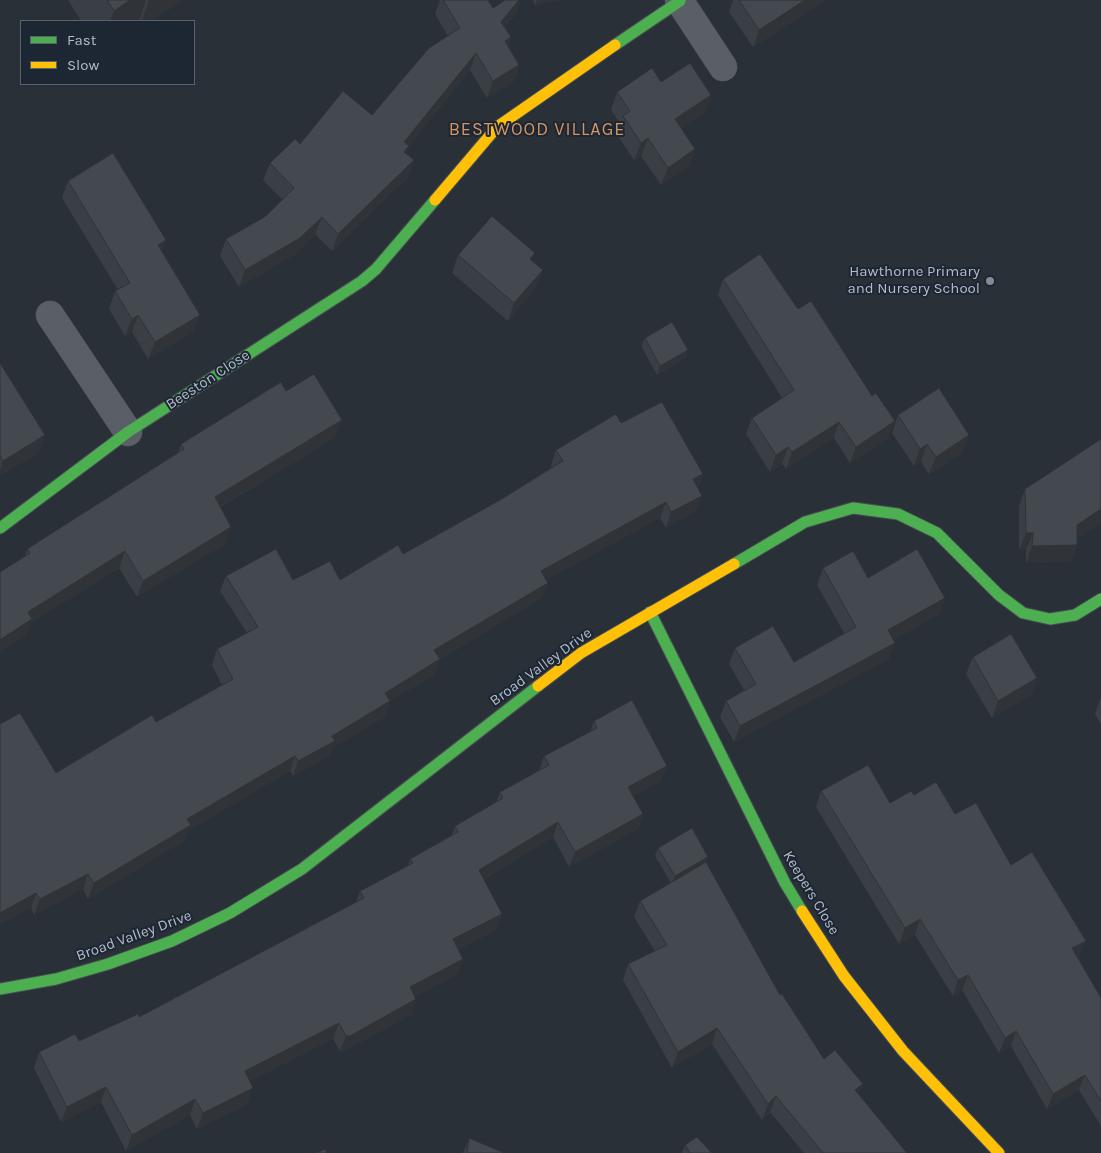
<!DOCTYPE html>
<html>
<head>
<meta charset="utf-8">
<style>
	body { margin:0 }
	#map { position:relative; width:1101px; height:1153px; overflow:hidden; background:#2a3038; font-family:Karla,sans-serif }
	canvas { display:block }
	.legend { position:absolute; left:20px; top:20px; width:175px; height:65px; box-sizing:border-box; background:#1d2633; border:1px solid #59626f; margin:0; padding:6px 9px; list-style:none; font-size:15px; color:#b4bcc9 }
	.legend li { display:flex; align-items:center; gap:10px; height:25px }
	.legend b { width:25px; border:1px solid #59626f }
</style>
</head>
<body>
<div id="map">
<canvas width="1101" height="1153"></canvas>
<ul class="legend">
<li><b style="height:6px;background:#4caf50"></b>Fast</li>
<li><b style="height:6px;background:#ffc107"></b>Slow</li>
</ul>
</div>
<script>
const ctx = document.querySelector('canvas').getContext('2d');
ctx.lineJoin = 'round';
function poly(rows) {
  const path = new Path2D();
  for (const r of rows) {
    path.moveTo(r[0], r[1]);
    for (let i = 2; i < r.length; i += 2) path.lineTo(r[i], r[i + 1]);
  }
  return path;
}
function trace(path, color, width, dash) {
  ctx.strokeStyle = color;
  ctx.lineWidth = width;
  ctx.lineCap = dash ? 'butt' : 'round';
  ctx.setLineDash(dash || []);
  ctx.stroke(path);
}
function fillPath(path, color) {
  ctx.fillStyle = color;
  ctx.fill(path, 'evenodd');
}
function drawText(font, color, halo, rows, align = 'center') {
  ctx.font = font + ' Karla,sans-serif';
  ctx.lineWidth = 4;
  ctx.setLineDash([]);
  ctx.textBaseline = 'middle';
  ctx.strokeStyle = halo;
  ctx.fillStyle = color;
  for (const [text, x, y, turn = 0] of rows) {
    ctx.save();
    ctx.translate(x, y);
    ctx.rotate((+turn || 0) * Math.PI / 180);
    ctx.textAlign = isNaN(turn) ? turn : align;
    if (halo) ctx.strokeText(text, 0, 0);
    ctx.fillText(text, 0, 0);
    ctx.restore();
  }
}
const street = poly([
	[679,0,723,67],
	[50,315,128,432]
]);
const fast = poly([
	[615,45,680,1],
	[0,528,128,432,362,281,376,269,435,200],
	[734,564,805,522,853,508,898,514,937,533,999,595,1023,613,1050,619,1075,615,1101,599],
	[650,612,785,883,802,911],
	[0,989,56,979,108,964,172,941,230,913,302,869,538,686]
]);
const slow = poly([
	[435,200,497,127,615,45],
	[538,686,581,653,734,564],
	[802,911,844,976,903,1051,999,1153]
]);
trace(street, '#484c53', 29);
trace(fast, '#484c53', 13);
trace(slow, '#484c53', 13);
trace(street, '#5a5e66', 28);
trace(fast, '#4caf50', 11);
trace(slow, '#ffc107', 11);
fillPath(poly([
	[68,0,184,0,150,21,81,21],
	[440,0,488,0,493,8,517,12,505,27,511,37,508,46,519,65,513,82,487,98,470,70,409,146,406,154,414,160,408,177,332,251,315,234,294,255,239,287,220,256,226,239,266,216,282,199,263,180,270,163,300,144,372,115,448,36,435,14],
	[533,0,560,0,535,6],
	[733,0,826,0,753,47,729,12],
	[617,92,711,95,705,112,681,128,689,167,661,185,641,156,634,160,616,133,620,123,611,110],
	[68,181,162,252,200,315,193,332,148,359,132,332,125,336,109,309,115,291,118,290,62,198],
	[458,255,533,261,536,287,508,321,452,273],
	[723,279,798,309,889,437,850,463,834,438,786,469,782,464,770,472,746,434,752,418,782,398,718,295],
	[645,338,688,350,685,359,657,375,641,346],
	[0,363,45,435,39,452,0,476],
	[286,391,336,437,220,507,225,544,137,597,119,568,31,623,26,636,25,556,27,549,178,453,181,444],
	[898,415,963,452,929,474,921,462,914,466,892,433],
	[621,423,703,474,698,488,696,511,666,528,660,518,546,580,548,583,542,598,440,659,434,675,390,701,385,717,332,748,329,756,293,776,290,771,189,830,185,840,88,899,83,889,34,915,31,908,56,773,156,722,222,685,212,665,217,649,247,633,220,591,226,576,293,580,340,580,403,554,500,500,552,467,551,465,556,450],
	[1101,439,1101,523,1077,538,1077,545,1071,562,1026,563,1026,550,1019,550,1019,506,1025,489],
	[823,568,868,578,945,598,939,614,894,640,889,659,734,742,720,717,726,701,744,690,729,664,735,648,794,662,844,633,817,585],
	[973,657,1037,678,1031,695,992,718,966,674],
	[1101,697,1101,724,1095,714],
	[594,721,667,766,661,781,633,796,643,814,638,829,569,867,553,837,484,879,502,914,496,930,458,949,463,959,458,974,415,997,411,1015,344,1051,340,1051,333,1039,250,1081,248,1104,197,1129,190,1115,126,1151,101,1102,61,1122,34,1068,39,1052,79,1041,139,1017,356,902,360,891,408,866,410,859,452,835,455,826,496,803,500,792,539,771,544,756,590,732],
	[821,791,890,803,914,795,955,814,1011,865,1080,956,1078,957,1101,998,1101,1126,1079,1090,1047,1109,1011,1046,999,1053,962,990,953,996,915,935,899,944,816,807],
	[658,848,706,862,780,995,824,1059,859,1094,907,1153,804,1153,770,1112,762,1120,712,1044,672,1068,623,980,628,964,655,951,634,917,640,901,671,883,655,856],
	[469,1138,504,1153,463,1153],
	[685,1145,689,1153,682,1153]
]), '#3a3f45');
fillPath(poly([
	[130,0,146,0,139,21,110,21,114,11],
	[149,0,184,0,150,21,142,21],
	[519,0,521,0,517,12,495,39,501,22],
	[537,0,560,0,535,6],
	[805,0,826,0,753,47,759,30],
	[511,37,505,54,505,41],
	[476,53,470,70,406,150,409,146,403,163,404,142],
	[519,65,513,82,487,98,493,81],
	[711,95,705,112,668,137,675,119],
	[648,138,641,156,634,160,641,143],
	[695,149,689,167,661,185,668,168],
	[414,160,408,177,332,251,338,234],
	[322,217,315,234,294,255,239,287,245,270],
	[166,240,160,257,158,245],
	[543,270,536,287,508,321,514,303],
	[138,315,132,332,125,336,132,319],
	[200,315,193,332,148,359,155,342],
	[688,350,685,359,657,375,660,366],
	[342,420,336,437,209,513,215,497],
	[895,421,889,437,850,463,856,447],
	[839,422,834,438,786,469,792,452],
	[45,435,39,452,0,476,0,470,3,461],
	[969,435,963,452,929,474,936,457],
	[927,444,921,462,914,466,920,449],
	[788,447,782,464,770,472,776,455],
	[703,474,697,490,693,479],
	[702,496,696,511,666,528,671,512],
	[666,502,660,518,535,586,541,571],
	[1101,509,1101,523,1070,542,1077,525],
	[231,527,225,544,137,597,143,581],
	[1026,533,1033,533,1026,550,1019,550],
	[1077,545,1071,562,1026,563,1032,546],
	[125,551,119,568,31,623,26,636,0,653,0,640,28,612],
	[548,583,542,598,429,665,434,650],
	[945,598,939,614,882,647,888,630],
	[895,643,889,659,734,742,740,726],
	[440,659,434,675,390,701,385,717,332,748,329,756,293,776,298,761,332,736,385,693],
	[1037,678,1031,695,992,718,998,701],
	[295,756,290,771,189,830,185,840,88,899,94,883,187,819],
	[667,766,661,781,622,802,628,787],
	[643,814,638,829,569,867,575,852],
	[558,822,553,837,473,885,479,870],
	[708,857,705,866,672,885,675,876],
	[88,874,83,889,34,915,40,899],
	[36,893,31,908,0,925,0,913],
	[502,914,496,930,448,954,453,939],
	[920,919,915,935,899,944,905,928],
	[1086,941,1080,956,1067,964,1072,948],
	[463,959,458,974,404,1003,410,987],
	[968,975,962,990,953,996,958,980],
	[416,999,411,1015,344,1051,340,1051,346,1036],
	[339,1023,333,1039,240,1087,245,1071],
	[717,1028,712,1044,672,1068,678,1052],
	[1016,1031,1011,1046,999,1053,1005,1038],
	[1085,1075,1079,1090,1047,1109,1053,1094],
	[863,1084,857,1100,855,1090],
	[106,1087,101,1102,61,1122,67,1107],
	[253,1088,248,1104,197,1129,203,1113],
	[776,1096,770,1112,762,1120,768,1104],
	[195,1099,190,1115,126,1151,132,1135]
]), '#303338');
const building = poly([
	[107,0,130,0,114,11,107,0],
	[443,0,488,0,493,8,505,0,519,0,501,22,511,37,505,41,519,65,493,81,476,53,404,142,409,146,404,152,414,160,338,234,322,217,300,238,245,270,226,239,266,216,294,188,270,163,295,139,300,144,343,91,372,115,429,48,460,28,443,0],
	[739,0,805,0,759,30,739,0],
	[690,63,711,95,675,119,695,149,668,168,648,138,641,143,623,116,630,111,617,92,652,68,661,82,690,63],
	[113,153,166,240,158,245,200,315,155,342,138,315,132,319,115,291,130,283,68,181,113,153],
	[492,216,535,253,530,259,543,270,514,303,458,255,492,216],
	[760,254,798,309,811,301,872,396,876,393,895,421,856,447,839,422,792,452,788,447,776,455,752,418,794,390,723,279,760,254],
	[672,322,688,350,660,366,645,338,672,322],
	[0,363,45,435,3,461,0,456,0,363],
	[314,374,342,420,215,497,231,527,143,581,125,551,28,612,32,619,0,640,0,572,30,553,27,549,184,449,181,444,281,382,286,391,314,374],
	[939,388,969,435,936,457,927,444,920,449,898,415,939,388],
	[662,402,703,474,693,479,702,496,671,512,666,502,541,571,548,583,434,650,440,659,385,693,390,701,332,736,335,741,298,761,295,756,187,819,191,825,94,883,88,874,40,899,36,893,0,913,0,724,20,713,56,773,152,715,156,722,233,679,217,649,258,627,226,576,276,549,293,580,330,561,340,580,398,545,403,554,500,500,563,461,556,450,616,414,621,423,662,402],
	[1101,439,1101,509,1077,525,1077,545,1032,546,1033,533,1026,533,1025,489,1101,439],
	[917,549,945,598,888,630,895,643,740,726,726,701,756,684,735,648,773,626,794,662,856,627,823,568,853,551,868,578,917,549],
	[1011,634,1037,678,998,701,973,657,1011,634],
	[632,700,667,766,628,787,643,814,575,852,558,822,479,870,502,914,453,939,463,959,410,987,416,999,350,1036,346,1036,339,1023,245,1071,253,1088,203,1113,195,1099,132,1135,106,1087,67,1107,39,1052,75,1034,79,1041,138,1014,139,1017,364,898,360,891,413,863,410,859,458,832,455,826,503,798,500,792,549,765,544,756,597,728,594,721,632,700],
	[868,765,890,803,911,791,914,795,936,782,955,814,976,803,1011,865,1032,852,1086,941,1072,948,1101,998,1101,1101,1085,1075,1053,1094,1016,1031,1005,1038,968,975,958,980,920,919,905,928,821,791,868,765],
	[692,828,708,857,675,876,658,848,692,828],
	[706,862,780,995,782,994,824,1059,835,1050,863,1084,855,1090,907,1153,823,1153,776,1096,768,1104,717,1028,678,1052,628,964,667,945,640,901,706,862],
	[697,1137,712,1153,690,1153,685,1145,697,1137],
	[469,1138,504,1153,467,1153,469,1138],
	[325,1149,326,1153,317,1153,325,1149]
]);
fillPath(building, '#444950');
trace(building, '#303338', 1);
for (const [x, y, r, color] of [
	[990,281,5,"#848b96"]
]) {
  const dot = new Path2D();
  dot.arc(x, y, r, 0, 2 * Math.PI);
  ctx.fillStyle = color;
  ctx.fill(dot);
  trace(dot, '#1d2633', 2);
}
drawText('15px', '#b4bcc9', '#1d2633', [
	["Hawthorne Primary",980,272],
	["and Nursery School",980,289]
], 'right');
drawText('15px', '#b4bcc9', '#1d2633', [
	["Beeston Close",208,380,-33],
	["Broad Valley Drive",541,667,-36],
	["Keepers Close",811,893,59],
	["Broad Valley Drive",134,936,-20]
]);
ctx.letterSpacing = '1px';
drawText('18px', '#d59563', '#1d2633', [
	["BESTWOOD VILLAGE",537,130]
]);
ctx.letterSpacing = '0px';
</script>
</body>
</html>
